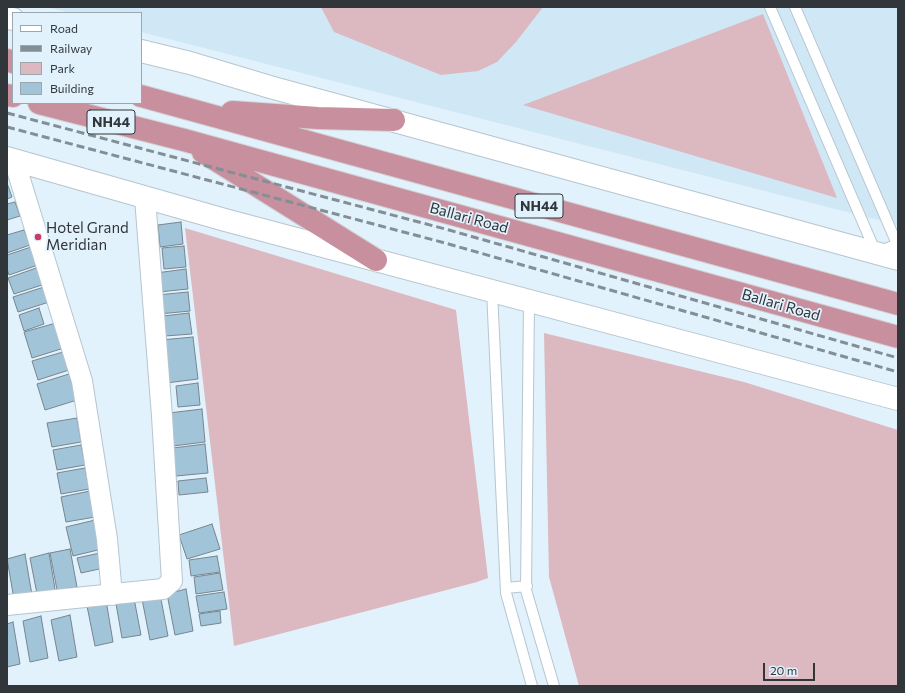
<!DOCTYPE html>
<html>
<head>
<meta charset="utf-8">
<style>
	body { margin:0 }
	#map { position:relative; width:905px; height:693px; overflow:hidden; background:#e2f2fc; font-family:Commissioner,sans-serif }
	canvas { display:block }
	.frame { position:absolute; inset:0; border:8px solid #30363a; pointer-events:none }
	.legend { position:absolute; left:12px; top:12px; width:130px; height:92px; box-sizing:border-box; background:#e2f2fc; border:1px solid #9ba7ae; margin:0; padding:5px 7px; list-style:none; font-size:12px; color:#30363a }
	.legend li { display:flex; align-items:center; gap:8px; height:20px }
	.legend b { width:20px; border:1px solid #9ba7ae }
	.scale { position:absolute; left:763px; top:663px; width:52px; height:18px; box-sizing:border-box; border:2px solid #30363a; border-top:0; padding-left:5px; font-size:12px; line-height:14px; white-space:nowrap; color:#30363a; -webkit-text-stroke:3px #e2f2fc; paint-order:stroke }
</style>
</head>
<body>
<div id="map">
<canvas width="905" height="693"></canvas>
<div class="frame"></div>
<ul class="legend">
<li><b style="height:5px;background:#fff"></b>Road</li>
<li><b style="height:5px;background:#848e95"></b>Railway</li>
<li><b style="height:11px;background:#dcb8c0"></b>Park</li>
<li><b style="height:11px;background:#a2c4d8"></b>Building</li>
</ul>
<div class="scale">20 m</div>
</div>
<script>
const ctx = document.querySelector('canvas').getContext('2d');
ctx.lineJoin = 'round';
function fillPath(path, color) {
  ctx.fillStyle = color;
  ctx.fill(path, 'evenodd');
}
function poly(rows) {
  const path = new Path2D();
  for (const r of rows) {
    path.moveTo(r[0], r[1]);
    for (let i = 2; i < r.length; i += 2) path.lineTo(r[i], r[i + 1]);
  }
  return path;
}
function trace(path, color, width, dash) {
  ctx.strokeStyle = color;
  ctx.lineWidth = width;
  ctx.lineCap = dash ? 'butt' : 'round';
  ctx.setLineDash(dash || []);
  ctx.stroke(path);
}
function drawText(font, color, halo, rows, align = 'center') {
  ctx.font = font + ' Commissioner,sans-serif';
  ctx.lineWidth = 3.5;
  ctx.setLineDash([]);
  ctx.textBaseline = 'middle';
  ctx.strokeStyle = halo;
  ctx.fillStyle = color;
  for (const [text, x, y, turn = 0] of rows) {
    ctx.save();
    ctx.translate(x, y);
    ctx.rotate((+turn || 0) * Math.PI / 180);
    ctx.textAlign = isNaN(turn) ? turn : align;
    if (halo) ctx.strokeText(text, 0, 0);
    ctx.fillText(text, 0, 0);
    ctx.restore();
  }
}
fillPath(poly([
	[47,7,898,7,898,225,141,32,141,13,70,13]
]), '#d0e7f5');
fillPath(poly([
	[321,7,543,7,516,42,497,62,478,71,441,75,334,32],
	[763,14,837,198,523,105],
	[185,228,456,310,488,578,477,582,234,646],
	[544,333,744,382,898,430,898,686,579,686,549,577]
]), '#dcb8c0');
const building = poly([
	[7,183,12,197,7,199,7,183],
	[15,202,20,216,7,220,7,204,15,202],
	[181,222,183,244,160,247,158,225,181,222],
	[24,230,30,245,7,253,7,235,24,230],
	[184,246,186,267,164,269,162,248,184,246],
	[31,247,38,265,9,275,7,269,7,255,31,247],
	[39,267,45,284,14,294,8,278,39,267],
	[186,269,188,289,159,292,156,273,186,269],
	[44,287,49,302,18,312,13,297,44,287],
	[188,292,190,311,159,314,157,295,188,292],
	[39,308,44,324,24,331,19,315,39,308],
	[189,313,192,334,165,336,163,316,189,313],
	[56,323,64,348,32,358,24,332,56,323],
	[193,337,198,379,166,383,161,340,193,337],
	[63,352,69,370,38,380,32,361,63,352],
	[69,374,77,400,45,410,37,384,69,374],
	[198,383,200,405,178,407,176,386,198,383],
	[202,409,205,442,173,446,169,413,202,409],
	[77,418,81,442,52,447,47,423,77,418],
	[205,444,208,473,176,476,173,448,205,444],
	[81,445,85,465,57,470,53,450,81,445],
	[85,468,89,489,61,494,57,473,85,468],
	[206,478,208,492,179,495,178,481,206,478],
	[90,491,95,517,66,522,61,497,90,491],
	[95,520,102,549,73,556,66,527,95,520],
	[212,524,220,549,187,559,179,535,212,524],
	[70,549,77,587,57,590,50,553,70,549],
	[49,553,56,595,38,599,30,558,49,553],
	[100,553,104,568,81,573,77,558,100,553],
	[25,554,32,595,14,599,7,559,25,554],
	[217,556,220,572,191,576,189,560,217,556],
	[220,573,223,590,196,594,194,577,220,573],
	[186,589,193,631,175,635,167,594,186,589],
	[224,592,227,609,199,613,196,596,224,592],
	[133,593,141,635,122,638,115,598,133,593],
	[160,594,168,636,150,640,142,599,160,594],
	[106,600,113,642,95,646,87,606,106,600],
	[220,611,221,623,201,626,199,614,220,611],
	[70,615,77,657,59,661,51,620,70,615],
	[41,616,48,658,30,662,23,621,41,616],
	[13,622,20,664,7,667,7,624,13,622]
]);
fillPath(building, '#a2c4d8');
trace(building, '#77858e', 1);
const service = poly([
	[770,7,876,253,897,244,795,7],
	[492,291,506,593,532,686],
	[529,301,526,590,554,686],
	[506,588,527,586]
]);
const minor = poly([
	[14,160,82,381,107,539,112,595],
	[7,605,163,589,172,581,162,416,145,198]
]);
const tertiary = poly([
	[7,18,13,19],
	[141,51,190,63,270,87,898,259],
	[7,158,225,220,898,399]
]);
const trunk = poly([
	[7,60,13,62],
	[7,95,13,96],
	[141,96,898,304],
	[39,103,184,140,898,337],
	[232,112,318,118,394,120],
	[203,152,376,260]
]);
trace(service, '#b6c5cf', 12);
trace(minor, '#b6c5cf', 22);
trace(tertiary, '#b6c5cf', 24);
trace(trunk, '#d1d3d4', 24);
trace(service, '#fff', 10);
trace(minor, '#fff', 20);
trace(tertiary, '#fff', 22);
trace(trunk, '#c88f9e', 22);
trace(poly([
	[7,113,449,230,898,358],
	[7,127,445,243,898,372]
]), '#848e95', 3, [8, 4]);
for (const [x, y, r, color] of [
	[38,237,4,"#c73a6a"]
]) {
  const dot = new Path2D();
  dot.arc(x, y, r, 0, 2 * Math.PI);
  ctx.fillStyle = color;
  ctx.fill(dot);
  trace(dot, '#e2f2fc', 1.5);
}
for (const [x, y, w] of [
	[111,122,48],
	[539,206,48]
]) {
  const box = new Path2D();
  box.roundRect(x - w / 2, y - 12, w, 24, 3);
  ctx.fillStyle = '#e2f2fc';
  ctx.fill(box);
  trace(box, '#30363a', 1);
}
drawText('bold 14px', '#30363a', null, [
	["NH44",111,122],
	["NH44",539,206]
]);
drawText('15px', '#30363a', '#e2f2fc', [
	["Ballari Road",469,218,15],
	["Ballari Road",781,305,16]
]);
drawText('15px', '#30363a', '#e2f2fc', [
	["Hotel Grand",46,228],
	["Meridian",46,245]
], 'left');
</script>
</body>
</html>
